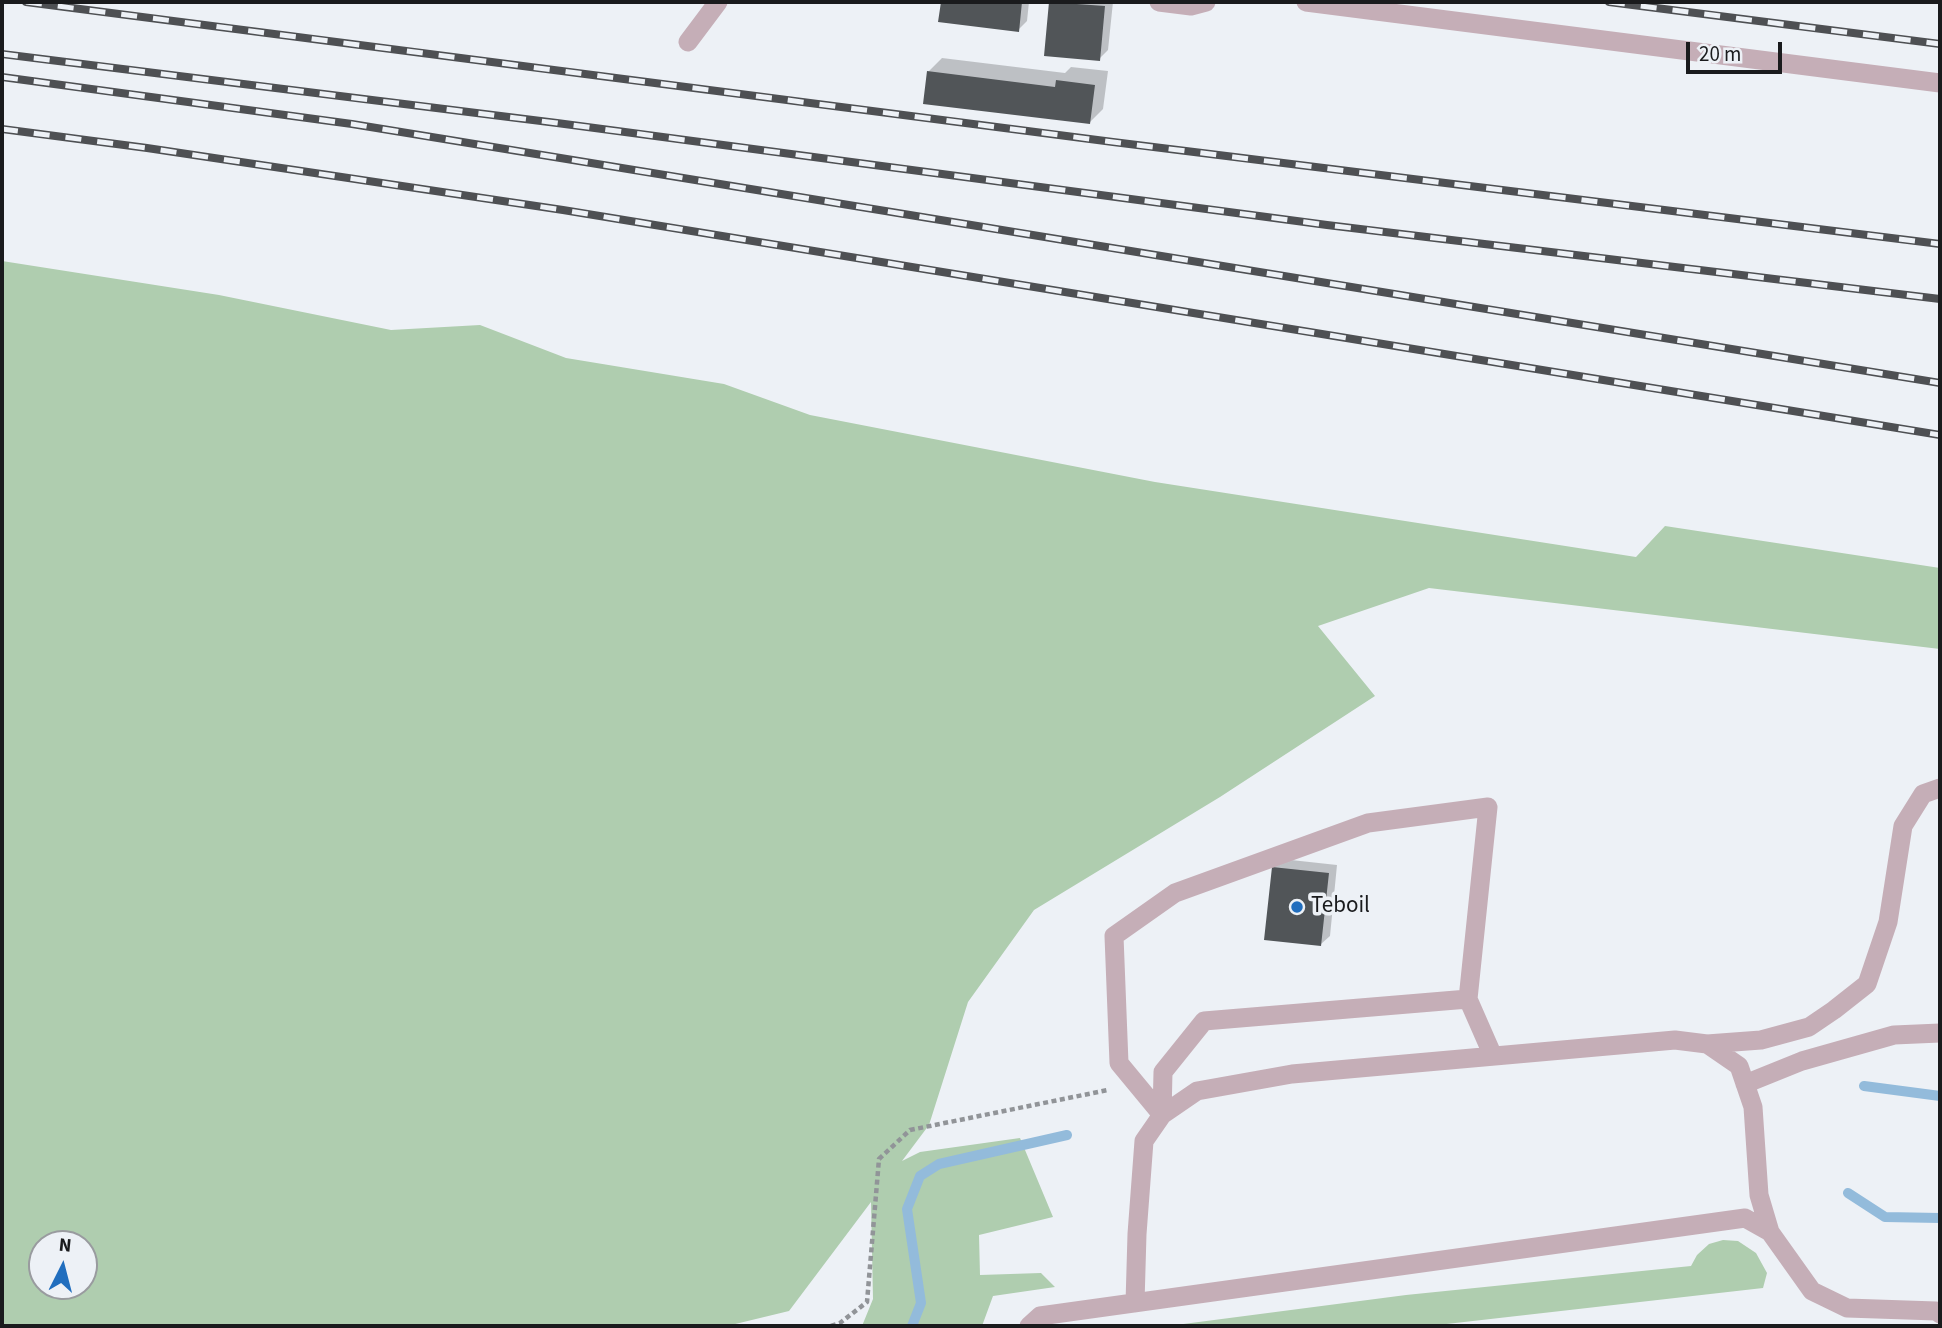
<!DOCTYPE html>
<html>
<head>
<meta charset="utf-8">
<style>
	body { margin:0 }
	#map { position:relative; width:1942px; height:1328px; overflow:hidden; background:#edf1f6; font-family:"Source Sans 3",sans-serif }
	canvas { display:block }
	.frame { position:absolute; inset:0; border:4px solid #1a1b1d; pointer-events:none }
	.north { position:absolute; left:28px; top:1230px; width:70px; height:70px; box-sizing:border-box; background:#edf1f6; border:2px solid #999b9f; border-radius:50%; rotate:6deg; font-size:19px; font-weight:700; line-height:28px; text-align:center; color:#1a1b1d }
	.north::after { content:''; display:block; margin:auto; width:24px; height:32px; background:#216ebe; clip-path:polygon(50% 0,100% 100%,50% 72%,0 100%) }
	.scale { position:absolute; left:1686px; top:42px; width:96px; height:32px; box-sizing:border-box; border:4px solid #1a1b1d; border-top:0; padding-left:9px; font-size:21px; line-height:24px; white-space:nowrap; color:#1a1b1d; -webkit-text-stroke:5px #edf1f6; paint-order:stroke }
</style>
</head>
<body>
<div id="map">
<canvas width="1942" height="1328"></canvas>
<div class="frame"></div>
<div class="north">N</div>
<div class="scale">20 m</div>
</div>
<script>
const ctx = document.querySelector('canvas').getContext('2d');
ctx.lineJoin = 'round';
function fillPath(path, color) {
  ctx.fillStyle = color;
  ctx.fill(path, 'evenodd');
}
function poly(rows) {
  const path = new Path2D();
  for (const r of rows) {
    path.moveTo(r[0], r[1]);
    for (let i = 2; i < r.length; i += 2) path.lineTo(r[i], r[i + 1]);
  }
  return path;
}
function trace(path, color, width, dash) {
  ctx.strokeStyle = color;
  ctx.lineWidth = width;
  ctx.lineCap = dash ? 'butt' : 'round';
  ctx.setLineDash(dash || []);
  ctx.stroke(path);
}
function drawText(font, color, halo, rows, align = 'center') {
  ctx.font = font + ' "Source Sans 3",sans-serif';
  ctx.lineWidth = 7;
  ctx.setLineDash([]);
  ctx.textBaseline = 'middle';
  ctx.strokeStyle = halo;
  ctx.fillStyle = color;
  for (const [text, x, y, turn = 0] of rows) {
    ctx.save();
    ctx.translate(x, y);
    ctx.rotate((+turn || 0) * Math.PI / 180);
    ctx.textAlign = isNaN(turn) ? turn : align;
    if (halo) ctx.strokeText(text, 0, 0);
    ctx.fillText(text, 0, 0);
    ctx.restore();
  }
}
fillPath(poly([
	[2,261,219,295,391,330,480,325,566,358,724,384,810,415,1155,482,1636,557,1665,526,1940,568,1940,649,1429,588,1318,626,1375,696,1220,797,1034,910,968,1002,929,1125,902,1161,920,1152,1020,1138,1053,1217,979,1235,980,1275,1041,1273,1055,1287,993,1296,982,1326,862,1326,873,1299,871,1202,789,1311,727,1326,2,1326],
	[42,1244,84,1244,84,1286,42,1286],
	[1723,1240,1738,1241,1756,1253,1767,1273,1763,1288,1429,1326,1168,1326,1406,1295,1691,1266,1697,1255,1709,1244]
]), '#afcdaf');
fillPath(poly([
	[942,2,1029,2,1027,21,1018,30,940,21],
	[1051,2,1113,2,1108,50,1099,59,1046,54],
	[942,58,1065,73,1071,67,1108,71,1103,109,1090,122,928,72],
	[1282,859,1337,865,1330,936,1321,944,1273,868]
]), '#0003');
trace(poly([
	[1864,1086,1940,1096],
	[1848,1193,1885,1217,1940,1218],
	[912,1326,921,1303,907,1209,920,1176,939,1164,1067,1135]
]), '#93bbdb', 10);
fillPath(poly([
	[941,2,1022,2,1019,32,938,22],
	[1049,2,1105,6,1100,61,1044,56],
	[927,71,1055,87,1056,80,1095,85,1090,124,923,104],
	[1272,867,1329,873,1321,946,1264,940]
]), '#515558');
trace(poly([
	[831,1326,840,1323,867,1302,879,1159,910,1130,1108,1090]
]), '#919498', 4.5, [5, 3.5]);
trace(poly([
	[1159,2,1191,6,1206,2],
	[1306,2,1940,83],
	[688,42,718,2],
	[1707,1044,1761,1040,1809,1027,1834,1010,1867,984,1888,922,1903,826,1923,794,1940,788],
	[1745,1084,1802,1061,1894,1035,1940,1033],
	[1162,1115,1119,1063,1114,936,1175,893,1368,823,1488,807,1468,999],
	[1162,1115,1163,1072,1204,1021,1468,999,1493,1056],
	[1135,1303,1137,1234,1144,1141,1162,1115,1197,1091,1292,1074,1675,1040,1707,1044,1739,1066,1753,1107,1759,1195,1770,1232],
	[1029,1326,1040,1316,1745,1218,1770,1232,1812,1291,1847,1308,1936,1311,1940,1314]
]), '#c5aeb7', 19);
const rail = poly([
	[26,2,1113,142,1940,244],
	[1609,2,1940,44],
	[2,54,557,123,1327,225,1940,299],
	[2,77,352,124,1940,383],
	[2,129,147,148,563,210,1940,435]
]);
trace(rail, '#4e5053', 8);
trace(rail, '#edf1f6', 5, [16]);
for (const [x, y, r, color] of [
	[1297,907,7,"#216ebe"]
]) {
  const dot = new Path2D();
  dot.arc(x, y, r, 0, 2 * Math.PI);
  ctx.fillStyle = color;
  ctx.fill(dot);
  trace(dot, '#edf1f6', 2.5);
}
drawText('23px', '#1a1b1d', '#edf1f6', [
	["Teboil",1311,907]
], 'left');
</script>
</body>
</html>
